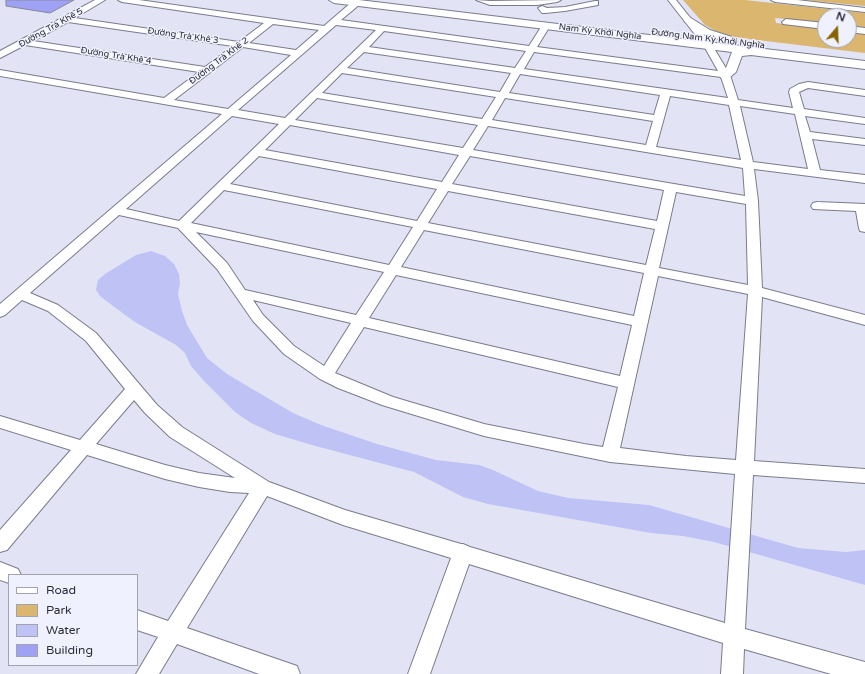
<!DOCTYPE html>
<html>
<head>
<meta charset="utf-8">
<style>
	body { margin:0 }
	#map { position:relative; width:865px; height:674px; overflow:hidden; background:#e2e3f5; font-family:"Varela Round",sans-serif }
	canvas { display:block }
	.legend { position:absolute; left:8px; top:574px; width:130px; height:92px; box-sizing:border-box; background:#f0f1ff; border:1px solid #a2a3ae; margin:0; padding:5px 7px; list-style:none; font-size:12px; color:#2d2d34 }
	.legend li { display:flex; align-items:center; gap:8px; height:20px }
	.legend b { width:20px; border:1px solid #a2a3ae }
	.north { position:absolute; left:817px; top:8px; width:40px; height:40px; box-sizing:border-box; background:#f0f1ff; border:1px solid #a2a3ae; border-radius:50%; rotate:19deg; font-size:11px; font-weight:700; line-height:16px; text-align:center; color:#2d2d34 }
	.north::after { content:''; display:block; margin:auto; width:14px; height:18px; background:#886300; clip-path:polygon(50% 0,100% 100%,50% 72%,0 100%) }
</style>
</head>
<body>
<div id="map">
<canvas width="865" height="674"></canvas>
<ul class="legend">
<li><b style="height:5px;background:#fff"></b>Road</li>
<li><b style="height:11px;background:#dbb66e"></b>Park</li>
<li><b style="height:11px;background:#bfc2f5"></b>Water</li>
<li><b style="height:11px;background:#9fa1f4"></b>Building</li>
</ul>
<div class="north">N</div>
</div>
<script>
const ctx = document.querySelector('canvas').getContext('2d');
ctx.lineJoin = 'round';
function fillPath(path, color) {
  ctx.fillStyle = color;
  ctx.fill(path, 'evenodd');
}
function poly(rows) {
  const path = new Path2D();
  for (const r of rows) {
    path.moveTo(r[0], r[1]);
    for (let i = 2; i < r.length; i += 2) path.lineTo(r[i], r[i + 1]);
  }
  return path;
}
function trace(path, color, width, dash) {
  ctx.strokeStyle = color;
  ctx.lineWidth = width;
  ctx.lineCap = dash ? 'butt' : 'round';
  ctx.setLineDash(dash || []);
  ctx.stroke(path);
}
function drawText(font, color, halo, rows, align = 'center') {
  ctx.font = font + ' "Varela Round",sans-serif';
  ctx.lineWidth = 3;
  ctx.setLineDash([]);
  ctx.textBaseline = 'middle';
  ctx.strokeStyle = halo;
  ctx.fillStyle = color;
  for (const [text, x, y, turn = 0] of rows) {
    ctx.save();
    ctx.translate(x, y);
    ctx.rotate((+turn || 0) * Math.PI / 180);
    ctx.textAlign = isNaN(turn) ? turn : align;
    if (halo) ctx.strokeText(text, 0, 0);
    ctx.fillText(text, 0, 0);
    ctx.restore();
  }
}
fillPath(poly([
	[683,0,745,0,865,13,865,27,849,26,849,16,825,16,825,23,775,18,776,23,825,29,825,40,849,40,849,32,865,34,865,53,749,39,730,36,714,30,705,25],
	[804,0,865,0,865,6]
]), '#dbb66e');
fillPath(poly([
	[151,251,165,256,174,264,179,274,180,283,178,294,182,311,187,325,207,358,227,374,293,413,321,425,377,444,436,460,479,465,493,470,538,491,568,498,649,505,798,548,846,552,865,550,865,585,714,542,683,536,651,533,488,504,463,497,414,472,312,445,275,434,251,423,235,412,205,382,191,366,185,353,176,345,135,322,113,306,100,296,96,290,98,280,105,274,136,255]
]), '#bfc2f5');
const building = poly([
	[6,0,74,0,50,13,6,6,6,0]
]);
fillPath(building, '#9fa1f4');
trace(building, '#878998', 1);
const minor = poly([
	[95,0,105,0,75,18,239,42,264,23,122,2,118,0,139,0,324,26,353,1,359,1,359,5,341,20,529,46,543,24,546,23,550,26,537,47,718,71,704,46,668,0,676,0,712,45,730,75,738,100,793,108,789,92,790,89,799,84,808,82,865,90,865,96,808,88,799,92,804,109,865,118,865,124,805,116,810,132,865,139,865,145,812,139,820,170,865,175,865,183,754,169,758,201,762,288,865,315,865,325,762,297,754,461,865,469,865,483,753,475,745,629,865,662,865,674,831,674,744,649,743,674,721,674,723,643,469,564,430,674,408,674,451,558,343,525,267,496,187,628,297,666,300,674,259,674,177,644,159,674,136,674,158,637,137,630,137,610,168,621,249,493,230,492,199,487,165,479,87,455,7,550,0,552,0,530,71,450,0,428,0,416,80,440,125,389,86,341,48,311,22,300,5,315,0,317,0,304,222,114,0,76,0,70,164,98,199,72,25,45,0,58,0,51,95,0],
	[68,22,233,46,205,67,33,41,68,22],
	[273,24,319,30,296,50,249,43,273,24],
	[336,25,376,30,285,118,238,110,336,25],
	[384,31,526,51,515,68,369,47,384,31],
	[243,47,291,55,228,109,174,100,243,47],
	[364,52,511,73,500,92,347,68,364,52],
	[534,52,721,77,728,98,524,69,534,52],
	[342,73,496,97,482,119,322,93,342,73],
	[520,74,660,95,654,115,509,93,520,74],
	[670,96,729,105,741,160,656,147,670,96],
	[317,98,478,125,463,148,295,120,317,98],
	[505,98,653,121,646,145,492,120,505,98],
	[740,106,795,114,808,169,753,162,740,106],
	[232,116,279,124,179,221,126,209,232,116],
	[290,125,459,155,442,182,265,150,290,125],
	[488,126,743,168,745,196,473,150,488,126],
	[259,156,437,189,417,221,230,184,259,156],
	[470,156,664,190,657,221,452,184,470,156],
	[224,190,413,227,389,265,191,223,224,190],
	[448,191,655,229,646,265,428,223,448,191],
	[676,192,746,204,748,285,659,268,676,192],
	[119,215,178,228,217,269,253,321,284,354,320,379,338,388,382,405,484,436,610,462,735,474,725,623,470,547,463,544,461,544,345,510,269,482,182,427,157,405,96,333,58,305,30,293,119,215],
	[424,230,644,273,634,316,401,267,424,230],
	[196,232,384,272,356,315,245,290,227,263,196,232],
	[396,275,632,325,620,376,369,318,396,275],
	[658,276,748,294,736,460,686,456,620,448,658,276],
	[253,300,351,323,324,366,294,346,263,315,253,300],
	[364,327,618,387,603,447,584,444,484,424,393,397,335,373,364,327],
	[134,400,145,413,170,437,235,478,199,473,165,465,96,444,134,400],
	[476,0,490,1,561,0,557,2,537,5,490,5,476,0],
	[771,0,797,0,865,8,865,12,775,2,771,0],
	[595,1,598,1,598,5,565,11,545,13,542,13,538,8,542,6,547,8,565,7,595,1],
	[786,19,825,23,825,29,783,24,782,22,786,19],
	[849,26,865,28,865,34,849,32,849,26],
	[817,202,865,204,865,232,860,231,859,228,856,211,813,209,811,206,813,203,817,202],
	[0,562,18,569,21,575,9,575,9,583,0,580,0,562]
]);
const major = poly([
	[329,0,359,0,865,61,865,69,751,55,742,56,736,72,729,78,725,79,721,78,719,75,726,68,732,52,334,3,329,0],
	[689,17,710,30,735,38,737,40,731,43,702,34,685,22,684,20,685,18,689,17]
]);
trace(minor, '#7a7c8b', 2);
trace(major, '#7a7c8b', 2);
fillPath(minor, '#fff');
fillPath(major, '#fff');
drawText('9px', '#2d2d34', '#f0f1ff', [
	["Đường Trà Khê 5",51,28,-29],
	["Nam Kỳ Khởi Nghĩa",600,32,7],
	["Đường Trà Khê 3",183,36,8],
	["Đường Nam Kỳ Khởi Nghĩa",708,39,7],
	["Đường Trà Khê 4",116,56,9],
	["Đường Trà Khê 2",219,61,-37]
]);
</script>
</body>
</html>
